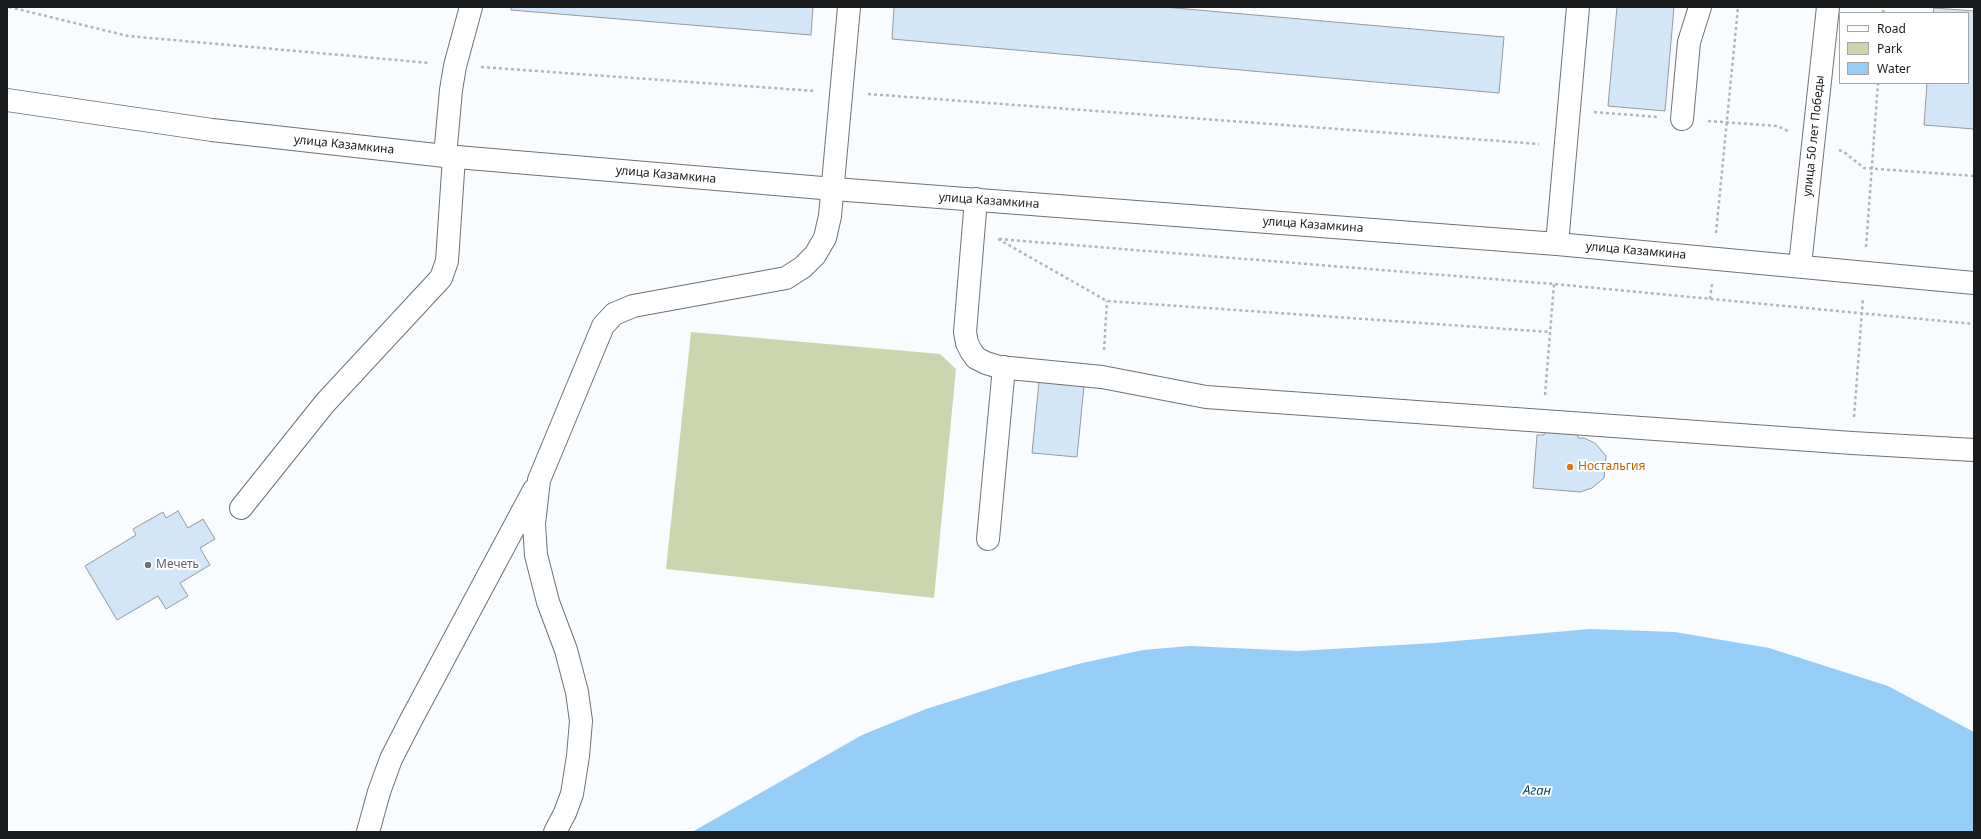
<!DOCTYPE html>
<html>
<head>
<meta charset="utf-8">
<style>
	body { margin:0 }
	#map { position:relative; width:1981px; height:839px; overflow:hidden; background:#f9fcfe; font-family:"Noto Sans",sans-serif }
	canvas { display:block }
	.frame { position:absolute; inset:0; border:8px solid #1a1b1c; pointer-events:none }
	.legend { position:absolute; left:1839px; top:12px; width:130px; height:72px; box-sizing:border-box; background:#fff; border:1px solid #a3a4a4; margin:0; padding:5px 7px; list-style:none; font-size:12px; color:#1a1b1c }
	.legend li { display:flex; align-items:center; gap:8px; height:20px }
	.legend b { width:20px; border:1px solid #a3a4a4 }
</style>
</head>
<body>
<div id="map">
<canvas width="1981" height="839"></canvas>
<div class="frame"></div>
<ul class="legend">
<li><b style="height:5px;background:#fff"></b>Road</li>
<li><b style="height:11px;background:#cdd5ae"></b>Park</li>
<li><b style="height:11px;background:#96cdf6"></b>Water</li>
</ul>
</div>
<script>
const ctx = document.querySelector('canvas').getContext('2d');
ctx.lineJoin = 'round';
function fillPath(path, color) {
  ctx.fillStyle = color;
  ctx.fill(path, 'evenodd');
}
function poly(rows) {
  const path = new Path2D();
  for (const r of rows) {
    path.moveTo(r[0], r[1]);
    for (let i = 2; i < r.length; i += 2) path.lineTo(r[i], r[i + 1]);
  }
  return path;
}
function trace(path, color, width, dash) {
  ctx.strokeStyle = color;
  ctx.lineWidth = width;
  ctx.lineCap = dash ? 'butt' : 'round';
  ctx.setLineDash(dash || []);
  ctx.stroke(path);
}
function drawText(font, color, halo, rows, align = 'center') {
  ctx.font = font + ' "Noto Sans",sans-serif';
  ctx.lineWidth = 4;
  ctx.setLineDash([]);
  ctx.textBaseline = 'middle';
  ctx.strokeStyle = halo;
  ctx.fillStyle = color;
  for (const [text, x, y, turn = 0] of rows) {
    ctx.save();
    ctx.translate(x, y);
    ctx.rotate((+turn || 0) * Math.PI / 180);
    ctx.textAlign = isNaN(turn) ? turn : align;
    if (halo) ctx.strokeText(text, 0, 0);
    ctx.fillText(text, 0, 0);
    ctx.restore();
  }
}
fillPath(poly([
	[691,332,940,354,956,369,934,598,666,569]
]), '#cdd5ae');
fillPath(poly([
	[1589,629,1675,632,1769,648,1888,686,1974,732,1974,832,692,832,862,735,926,709,1012,682,1082,663,1143,650,1190,646,1298,651,1434,643]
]), '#96cdf6');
const building = poly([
	[511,7,813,7,811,35,511,10,511,7],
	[894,7,1164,7,1504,37,1499,93,892,39,894,7],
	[1617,7,1674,7,1665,111,1608,106,1617,7],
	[1934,8,1974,11,1974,129,1924,125,1927,83,1968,83,1968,13,1933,13,1934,8],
	[1039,382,1084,386,1077,457,1032,453,1039,382],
	[1545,427,1578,429,1578,438,1584,438,1595,443,1606,456,1604,478,1592,488,1580,492,1533,488,1537,435,1544,435,1545,427],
	[178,511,188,528,203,519,215,539,200,548,210,565,180,583,188,596,166,609,158,596,117,620,85,566,136,535,133,529,163,512,166,518,178,511]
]);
fillPath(building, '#d2e6f8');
trace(building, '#96999c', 1);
const minor = poly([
	[1682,119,1689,42,1700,7],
	[445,156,451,90,455,66,471,7],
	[976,199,965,332,967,343,971,351,976,358,986,363,999,367,1102,377,1206,397,1852,443,1974,450],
	[1557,244,1578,7],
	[1800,265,1828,7],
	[241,508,325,403,441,278,447,261,454,157],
	[988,539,1004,367],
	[368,832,379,792,391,759,411,720,534,490],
	[555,832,565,813,572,794,578,756,581,721,577,692,566,650,548,602,536,555,534,524,539,480,603,326,614,314,633,306,786,278,803,267,815,255,825,238,830,216,849,7]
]);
const major = poly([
	[7,100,212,130,445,156,834,189,1557,244,1974,283]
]);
trace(minor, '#6e7174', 24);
trace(major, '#6e7174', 24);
trace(poly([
	[9,7,128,36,430,63],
	[1883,13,1884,7],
	[481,67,815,91],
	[868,94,1539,144],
	[1594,112,1657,117],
	[1708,121,1777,126,1788,131],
	[1839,150,1844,152,1864,168,1974,176],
	[1716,233,1738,7],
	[998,239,1107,301,1550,332],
	[999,239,1554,284,1974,324],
	[1866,247,1878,83],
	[1710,299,1712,284],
	[1104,350,1107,301],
	[1545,395,1554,284],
	[1854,417,1863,298]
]), '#b2b5b6', 2.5, [3, 3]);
trace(minor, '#fff', 22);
trace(major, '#fff', 22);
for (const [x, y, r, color] of [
	[1570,467,4,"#e8710a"],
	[148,565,4,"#6b7280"]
]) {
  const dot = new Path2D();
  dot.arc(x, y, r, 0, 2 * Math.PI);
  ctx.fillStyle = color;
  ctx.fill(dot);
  trace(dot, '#fff', 1.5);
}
drawText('12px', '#1a1b1c', '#fff', [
	["улица 50 лет Победы",1814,136,-84],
	["улица Казамкина",344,145,6],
	["улица Казамкина",666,175,5],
	["улица Казамкина",989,201,4],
	["улица Казамкина",1313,225,4],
	["улица Казамкина",1636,251,5]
]);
drawText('12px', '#c56008', '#fff', [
	["Ностальгия",1578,467]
], 'left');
drawText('12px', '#5b616d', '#fff', [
	["Мечеть",156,565]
], 'left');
drawText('italic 13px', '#00476d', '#fff', [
	["Аган",1537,791,1]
]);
</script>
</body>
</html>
